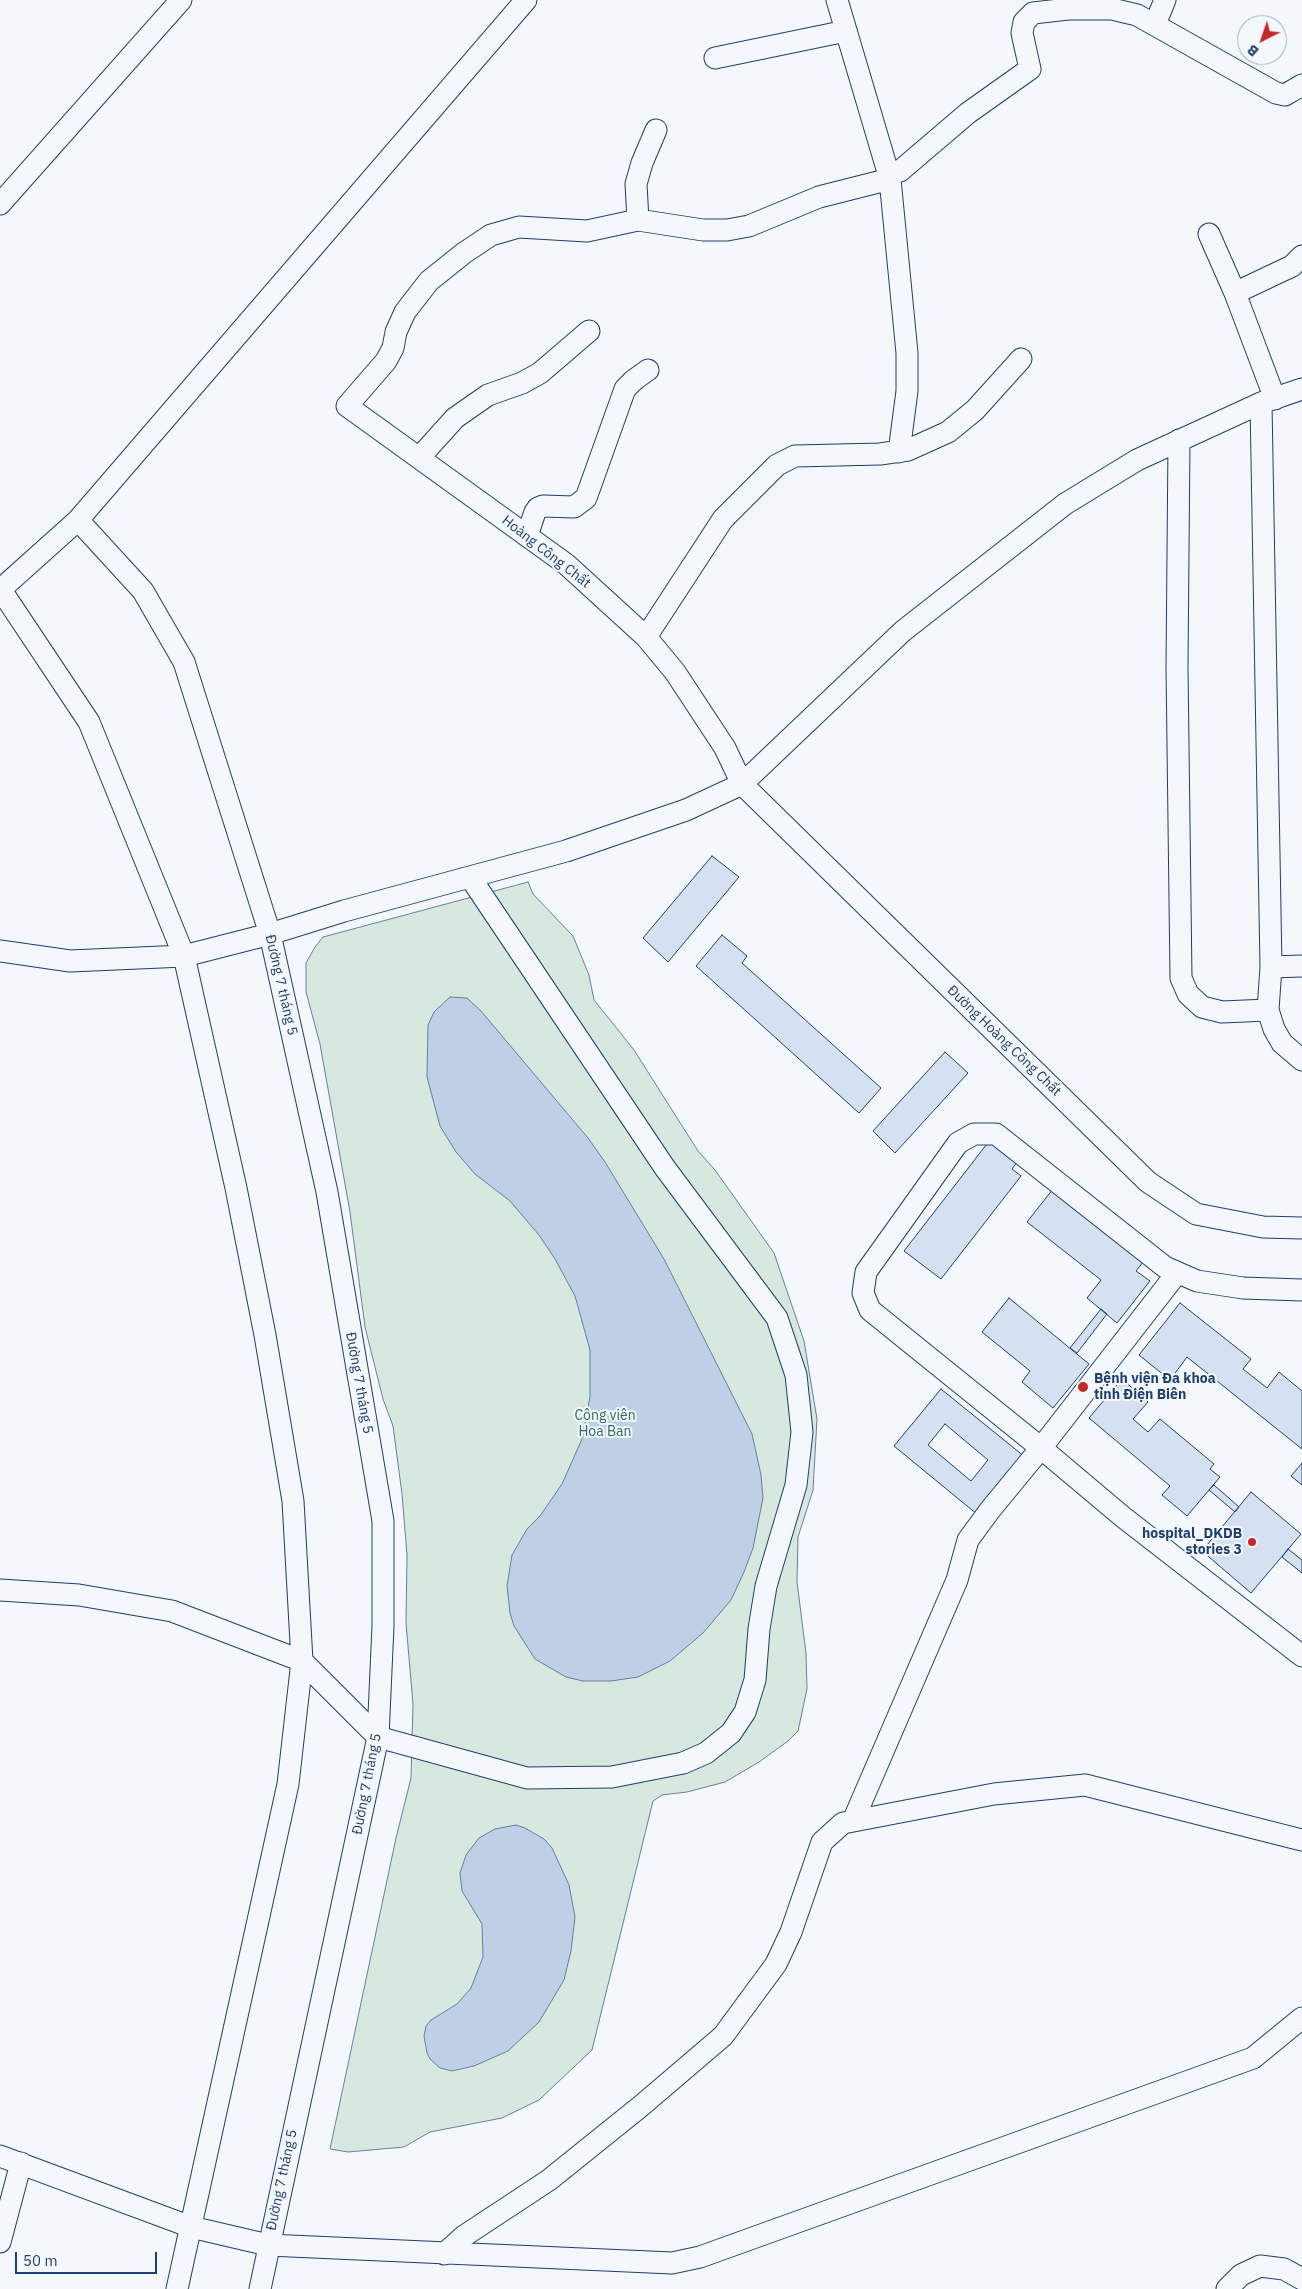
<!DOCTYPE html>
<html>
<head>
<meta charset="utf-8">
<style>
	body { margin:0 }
	#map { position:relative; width:1302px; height:2289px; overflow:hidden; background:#f4f7fb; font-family:"IBM Plex Sans",sans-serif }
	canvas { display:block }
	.north { position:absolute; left:1237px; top:15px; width:50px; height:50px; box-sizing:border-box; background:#f4f7fb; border:1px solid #9eadc5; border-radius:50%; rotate:221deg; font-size:14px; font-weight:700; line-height:20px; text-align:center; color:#1d3f73 }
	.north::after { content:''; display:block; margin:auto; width:18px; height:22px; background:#c62828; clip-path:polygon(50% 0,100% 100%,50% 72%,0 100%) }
	.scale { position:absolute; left:15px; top:2252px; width:142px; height:22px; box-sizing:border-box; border:2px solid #1d3f73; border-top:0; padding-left:6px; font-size:15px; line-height:18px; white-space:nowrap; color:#1d3f73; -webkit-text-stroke:4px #f4f7fb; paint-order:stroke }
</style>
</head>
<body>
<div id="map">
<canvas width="1302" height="2289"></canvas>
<div class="north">B</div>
<div class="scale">50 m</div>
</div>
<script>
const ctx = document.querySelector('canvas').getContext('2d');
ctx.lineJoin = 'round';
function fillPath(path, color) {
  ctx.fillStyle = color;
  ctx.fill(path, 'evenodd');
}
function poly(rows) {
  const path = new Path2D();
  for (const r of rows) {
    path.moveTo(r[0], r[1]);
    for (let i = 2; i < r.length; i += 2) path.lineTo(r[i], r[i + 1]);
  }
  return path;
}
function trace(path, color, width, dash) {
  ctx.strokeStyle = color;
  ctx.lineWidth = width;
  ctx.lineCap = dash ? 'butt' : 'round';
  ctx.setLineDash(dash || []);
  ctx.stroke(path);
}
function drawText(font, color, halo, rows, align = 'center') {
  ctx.font = font + ' "IBM Plex Sans",sans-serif';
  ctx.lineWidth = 4;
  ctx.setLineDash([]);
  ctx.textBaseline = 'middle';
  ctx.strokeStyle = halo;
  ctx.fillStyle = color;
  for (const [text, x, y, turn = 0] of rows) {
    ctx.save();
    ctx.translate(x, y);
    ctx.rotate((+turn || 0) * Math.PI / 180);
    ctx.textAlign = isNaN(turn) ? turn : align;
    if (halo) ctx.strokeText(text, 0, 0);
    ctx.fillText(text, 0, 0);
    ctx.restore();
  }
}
const green = poly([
	[528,882,533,894,573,936,589,975,594,1000,634,1050,698,1151,715,1170,774,1253,804,1341,817,1419,813,1490,798,1537,797,1582,806,1653,807,1689,798,1731,788,1741,759,1762,725,1782,687,1792,662,1795,653,1801,592,2050,539,2100,502,2118,430,2132,404,2147,348,2152,330,2149,396,1838,411,1778,413,1704,406,1623,407,1555,402,1494,393,1426,383,1399,365,1327,350,1212,320,1044,306,992,306,963,315,947,323,937,528,882]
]);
fillPath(green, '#d7e8df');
trace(green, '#687fa3', 1);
const water = poly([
	[450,997,467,998,481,1011,588,1138,605,1162,664,1259,752,1434,761,1475,763,1498,753,1548,744,1572,731,1600,703,1633,670,1661,638,1677,611,1681,583,1681,566,1677,535,1659,514,1626,510,1613,507,1586,512,1555,527,1529,540,1516,562,1484,582,1439,590,1397,590,1350,575,1296,555,1259,539,1235,510,1201,475,1174,456,1152,440,1126,427,1077,428,1025,434,1012,450,997],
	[516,1825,525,1828,544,1839,552,1848,569,1885,575,1917,571,1951,564,1980,539,2022,508,2051,474,2066,452,2071,440,2068,430,2059,427,2053,424,2036,426,2026,431,2020,457,2004,471,1988,483,1957,482,1924,462,1891,460,1873,466,1855,479,1838,495,1829,516,1825]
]);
fillPath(water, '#bed0e5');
trace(water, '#687fa3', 1);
const building = poly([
	[712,856,739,877,668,962,643,938,712,856],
	[722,935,747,956,742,963,881,1088,859,1113,696,966,722,935],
	[945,1052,968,1073,895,1153,873,1131,945,1052],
	[990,1140,1018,1161,1012,1169,1021,1176,941,1279,904,1251,990,1140],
	[1053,1189,1144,1261,1136,1271,1150,1281,1117,1323,1087,1298,1101,1280,1027,1222,1053,1189],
	[1009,1298,1089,1364,1053,1408,1022,1382,1030,1371,982,1332,1009,1298],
	[1180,1303,1251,1359,1243,1369,1267,1388,1279,1372,1302,1391,1302,1449,1187,1357,1170,1380,1139,1355,1180,1303],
	[1101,1309,1107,1314,1077,1353,1070,1348,1101,1309],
	[1122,1379,1148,1402,1133,1419,1148,1432,1160,1419,1214,1464,1210,1469,1220,1477,1187,1516,1162,1495,1170,1486,1089,1418,1122,1379],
	[941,1389,1025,1457,978,1515,894,1446,941,1389],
	[945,1424,988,1460,971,1481,928,1445,945,1424],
	[1302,1463,1302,1485,1291,1476,1302,1463],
	[1214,1485,1239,1507,1235,1512,1209,1490,1214,1485],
	[1251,1492,1301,1534,1251,1593,1202,1551,1251,1492],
	[1288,1549,1302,1560,1302,1573,1282,1557,1288,1549]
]);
fillPath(building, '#d5e0f0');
trace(building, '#1d3f73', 1);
const minor = poly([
	[837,0,890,179],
	[1155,24,1165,0],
	[715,58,846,31],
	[889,175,900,171,968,113,1030,69,1022,33,1024,22,1033,13,1068,9,1112,9,1137,15,1276,93,1285,95,1302,85],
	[0,204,181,0],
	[638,220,636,184,642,163,656,130],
	[1209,234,1235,293,1275,399],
	[1235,293,1292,266,1302,256],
	[1261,403,1271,967,1268,1010,1274,1029,1282,1043,1302,1060],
	[1179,440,1177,667,1181,978,1188,994,1202,1007,1222,1012,1268,1010],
	[899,452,907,391,907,353,890,179,819,197,749,226,727,230,703,230,638,220,587,231,519,227,491,235,464,253,429,281,405,312,396,332,393,348,386,361,347,406,566,564,646,637,675,672,725,748,742,784,1148,1182,1196,1214,1263,1227,1302,1228],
	[419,458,455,418,488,395,522,383,540,373,589,331],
	[78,520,143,591,184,662,270,934,327,1192,383,1521,383,1626,378,1737,260,2289],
	[527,536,535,512,538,508,543,506,574,507,586,498,625,389,634,380,648,370],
	[0,590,78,520,526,0],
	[1,590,89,722,184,956,236,1188,265,1335,293,1501,302,1661,288,1784,177,2289],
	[646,637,723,519,777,465,795,456,880,454,908,450,948,432,975,410,1021,359],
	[0,951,70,961,184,956,270,934,344,911,566,851,686,810,742,784,903,631,1065,504,1137,460,1261,403,1302,389],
	[1271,967,1302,966],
	[1302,1290,1243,1288,1197,1281,1165,1267,996,1134,974,1134,958,1143,866,1272,863,1293,870,1310,1041,1448,1123,1517,1302,1656],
	[0,1590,79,1595,172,1611,302,1661,378,1737,527,1778,612,1777,683,1763,706,1753,731,1733,745,1712,755,1680,759,1629,766,1586,796,1485,802,1432,796,1375,777,1318,665,1168,470,877],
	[853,1821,957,1580,968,1540,990,1510,1041,1448,1177,1273],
	[0,2156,191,2227,268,2245,672,2263,700,2257,1253,2058,1302,2018],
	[0,2242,21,2163],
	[444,2254,464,2236,549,2180,641,2106,723,2036,776,1964,791,1932,822,1842,843,1823,994,1794,1085,1785,1302,1840],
	[1227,2289,1241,2275,1260,2266,1284,2269,1302,2279]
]);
trace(minor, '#1d3f73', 23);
trace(minor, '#f4f7fb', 21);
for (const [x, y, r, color] of [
	[1083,1387,6,"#c62828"],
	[1252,1542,5,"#c62828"]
]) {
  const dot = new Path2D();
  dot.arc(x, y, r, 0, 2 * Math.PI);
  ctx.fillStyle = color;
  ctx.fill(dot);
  trace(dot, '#f4f7fb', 2);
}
drawText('14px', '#1d3f73', '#f4f7fb', [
	["Hoàng Công Chất",546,552,38],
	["Đường 7 tháng 5",281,985,77],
	["Đường Hoàng Công Chất",1004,1041,44],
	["Đường 7 tháng 5",359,1383,80],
	["Đường 7 tháng 5",367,1784,-79],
	["Đường 7 tháng 5",282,2180,-78]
]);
drawText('bold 14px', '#1d3f73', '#f4f7fb', [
	["Bệnh viện Đa khoa",1094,1379],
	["tỉnh Điện Biên",1094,1395],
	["hospital_DKDB",1242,1534,"right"],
	["stories 3",1242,1550,"right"]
], 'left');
drawText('14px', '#2c6c60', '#f4f7fb', [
	["Công viên",605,1416],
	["Hoa Ban",605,1432]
]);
</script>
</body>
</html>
